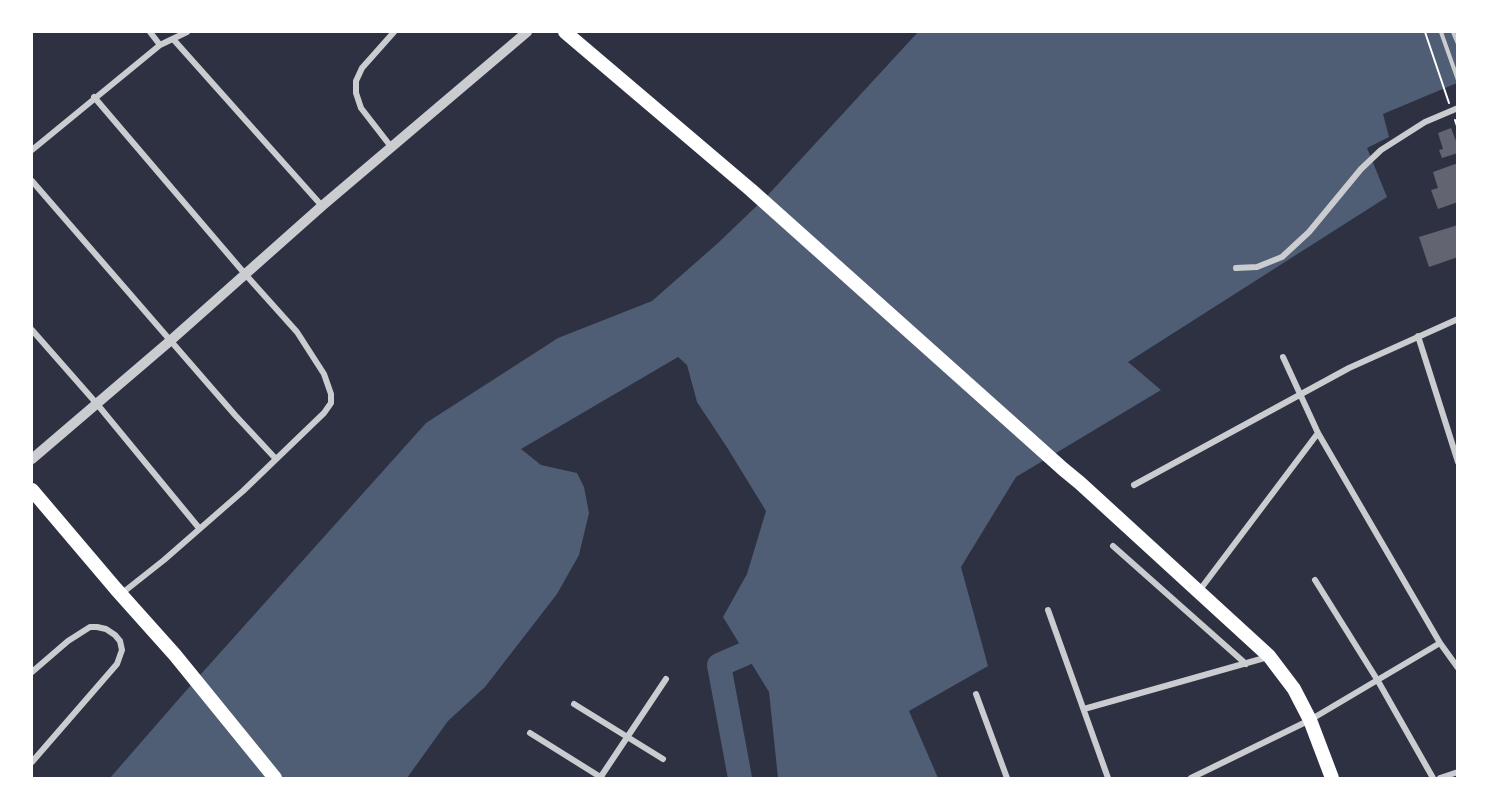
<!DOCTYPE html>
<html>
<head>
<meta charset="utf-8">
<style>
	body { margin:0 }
	#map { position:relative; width:1489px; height:810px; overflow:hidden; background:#2d3142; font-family:"Varela Round",sans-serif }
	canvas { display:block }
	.frame { position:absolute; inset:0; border:33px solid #fff; pointer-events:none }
</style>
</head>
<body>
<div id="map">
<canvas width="1489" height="810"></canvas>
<div class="frame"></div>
</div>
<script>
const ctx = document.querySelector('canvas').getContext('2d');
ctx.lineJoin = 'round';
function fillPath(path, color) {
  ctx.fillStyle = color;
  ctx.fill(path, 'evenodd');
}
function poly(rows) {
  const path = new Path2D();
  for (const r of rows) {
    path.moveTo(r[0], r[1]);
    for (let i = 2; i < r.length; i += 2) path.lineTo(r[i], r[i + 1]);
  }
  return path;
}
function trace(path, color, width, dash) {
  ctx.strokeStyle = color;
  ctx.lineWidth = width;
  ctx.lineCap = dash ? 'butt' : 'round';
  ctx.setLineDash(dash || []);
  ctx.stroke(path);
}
fillPath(poly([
	[918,32,1457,32,1457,83,1383,114,1389,137,1367,148,1387,197,1128,362,1161,390,1016,477,961,567,988,666,909,711,938,778,778,778,769,692,723,617,747,574,766,511,728,449,697,402,687,365,678,357,521,449,541,465,577,473,584,487,589,513,579,555,557,594,485,687,448,721,407,778,110,778,184,693,426,423,558,338,652,301,718,243,767,196]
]), '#4f5d75');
trace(poly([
	[740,778,719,665,765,645,766,634]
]), '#4f5d75', 24);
fillPath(poly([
	[1451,128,1458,146,1458,153,1442,158,1439,150,1443,149,1438,133],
	[1458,163,1458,202,1438,209,1431,190,1438,188,1433,172],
	[1458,225,1458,257,1429,267,1419,237]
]), '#626471');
trace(poly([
	[1425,32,1449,103],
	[1455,120,1458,129]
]), '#fff', 2);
trace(poly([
	[1441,32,1458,80],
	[1453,32,1458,44]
]), '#caccd0', 4);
trace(poly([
	[150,32,160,45],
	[173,39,322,206],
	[94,97,245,274,297,332,324,374,331,394,331,403,324,413,243,491,164,560,121,594],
	[392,148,361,108,356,93,356,81,362,68,394,32],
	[32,150,160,45,187,32],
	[32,181,235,415,275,458],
	[1236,268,1257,267,1282,257,1309,232,1361,169,1381,150,1425,122,1458,108],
	[32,330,97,404,199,528],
	[1418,336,1458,462],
	[1283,357,1318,433,1440,643,1458,668],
	[1134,485,1349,368,1458,319],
	[1113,546,1246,664],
	[1315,580,1378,681,1433,778],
	[1199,591,1318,433],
	[1048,610,1108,778],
	[32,672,68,641,90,627,97,627,106,629,115,635,120,641,122,650,117,664,32,762],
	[976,694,1007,778],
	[574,704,663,759],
	[1084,709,1268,657],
	[530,733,602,778],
	[600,778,666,679],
	[1191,778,1310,720,1440,643],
	[1440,778,1458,772]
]), '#caccd0', 6);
trace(poly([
	[32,459,170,341,322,206,527,32]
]), '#caccd0', 10);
trace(poly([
	[565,32,751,190,1063,469,1080,483,1269,656,1294,689,1310,720,1332,778],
	[32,490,116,589,175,655,275,778]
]), '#fff', 14);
</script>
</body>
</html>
